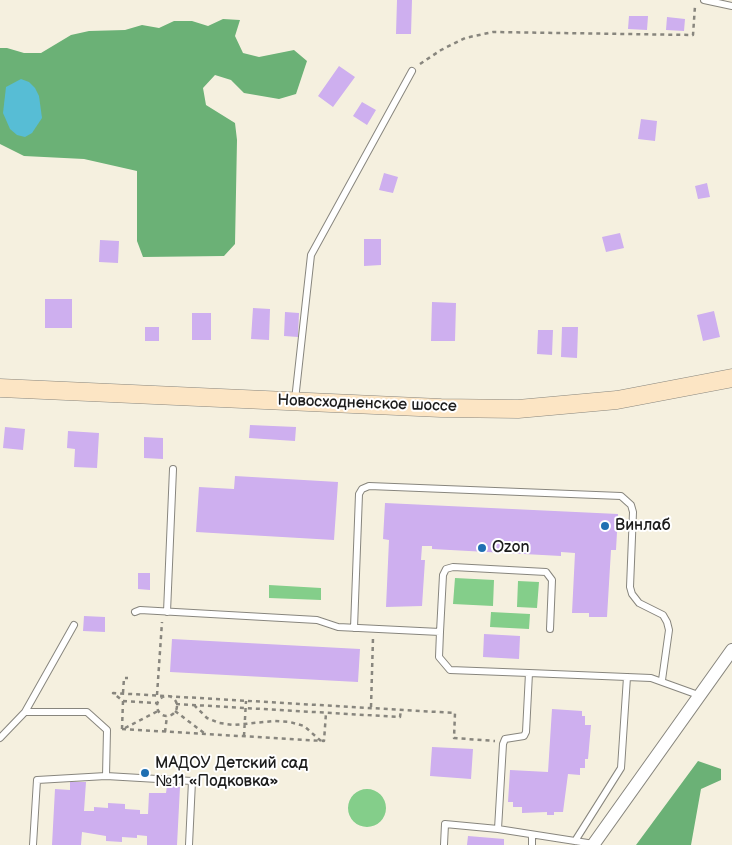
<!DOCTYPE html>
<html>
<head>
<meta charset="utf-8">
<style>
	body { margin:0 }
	canvas { display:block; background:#f5f0df }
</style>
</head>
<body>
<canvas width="732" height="845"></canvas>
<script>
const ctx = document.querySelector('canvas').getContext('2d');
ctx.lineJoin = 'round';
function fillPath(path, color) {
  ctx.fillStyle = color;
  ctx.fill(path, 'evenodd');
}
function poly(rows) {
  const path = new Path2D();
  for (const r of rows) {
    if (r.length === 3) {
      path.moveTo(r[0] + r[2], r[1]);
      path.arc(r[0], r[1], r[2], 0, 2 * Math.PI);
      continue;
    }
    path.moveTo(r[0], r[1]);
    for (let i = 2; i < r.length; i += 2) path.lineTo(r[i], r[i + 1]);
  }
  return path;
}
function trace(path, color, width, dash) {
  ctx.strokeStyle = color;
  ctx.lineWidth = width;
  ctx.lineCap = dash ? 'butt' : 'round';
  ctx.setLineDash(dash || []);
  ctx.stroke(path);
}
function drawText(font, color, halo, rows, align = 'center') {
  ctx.font = font + ' "Balsamiq Sans",sans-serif';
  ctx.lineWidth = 4;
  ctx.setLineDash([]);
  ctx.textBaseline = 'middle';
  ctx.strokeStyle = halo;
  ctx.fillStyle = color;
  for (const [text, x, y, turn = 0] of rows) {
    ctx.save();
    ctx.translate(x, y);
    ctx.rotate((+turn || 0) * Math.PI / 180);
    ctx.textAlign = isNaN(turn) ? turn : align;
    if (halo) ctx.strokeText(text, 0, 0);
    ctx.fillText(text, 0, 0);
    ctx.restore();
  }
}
fillPath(poly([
	[455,578,494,580,493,606,453,604],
	[518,581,539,582,537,608,517,607],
	[269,585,321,588,321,600,269,598],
	[491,612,530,614,529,629,490,627],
	[367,808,19]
]), '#84ce8a');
fillPath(poly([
	[223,19,240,20,235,36,243,53,259,57,294,50,307,61,296,94,279,99,244,93,231,80,215,75,203,88,206,105,235,123,237,140,235,244,224,256,143,257,137,241,137,171,84,159,24,156,0,144,0,48,7,48,24,53,41,53,71,35,89,31,125,30,142,25,159,28,174,21,192,21,208,26],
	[698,761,721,769,721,780,701,789,691,845,636,845]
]), '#6bb176');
fillPath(poly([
	[21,79,29,82,35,88,39,96,42,118,32,133,25,137,17,135,10,129,3,113,6,87]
]), '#57bdd5');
fillPath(poly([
	[397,0,412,0,411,34,396,34],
	[629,16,648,16,647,30,628,29],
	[667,17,685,19,684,31,666,30],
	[339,66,355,77,333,107,318,96],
	[362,102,376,110,367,125,353,116],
	[641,119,657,121,655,141,638,139],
	[384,173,398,177,393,193,379,190],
	[707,183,710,197,698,199,695,186],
	[620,233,624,248,606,252,602,237],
	[364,239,381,239,381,265,364,266],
	[100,240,119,241,118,263,99,262],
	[45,299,72,299,72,328,45,328],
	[432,302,456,303,455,341,431,341],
	[253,308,270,309,269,340,251,339],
	[714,311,720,337,703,341,697,315],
	[285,312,299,313,298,337,284,336],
	[192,313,211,313,211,340,192,340],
	[145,327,159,327,159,341,145,341],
	[562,327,578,327,577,358,561,357],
	[538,330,553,330,552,355,537,354],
	[250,425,296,427,295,441,249,438],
	[5,427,25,429,23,450,3,448],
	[68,431,99,433,97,468,74,467,75,449,67,448],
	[144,437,163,438,163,459,144,458],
	[235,476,338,482,334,540,196,532,199,487,234,489],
	[385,503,618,514,616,550,611,550,607,617,589,617,589,613,572,613,575,553,561,552,561,556,432,549,432,546,422,546,421,560,425,560,422,606,386,607,389,540,383,539],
	[138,573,150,573,150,590,138,589],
	[84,616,105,617,105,632,83,631],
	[484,634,520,636,519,659,483,657],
	[172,639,360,649,358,682,170,672],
	[552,709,582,711,582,716,585,716,585,725,591,725,588,759,585,759,585,768,580,768,580,775,568,774,563,812,554,812,554,815,547,815,547,812,522,813,522,807,513,807,513,802,508,802,510,770,548,772],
	[432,747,473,749,471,779,430,776],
	[70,782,86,782,84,811,94,811,94,807,108,808,108,803,125,804,125,809,140,810,140,814,148,814,149,793,166,793,167,786,180,787,177,845,147,845,147,836,137,835,137,838,122,837,122,842,106,841,106,836,82,832,81,845,52,845,55,789,70,790],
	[468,836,504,839,504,845,467,845]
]), '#ceafef');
const lane = poly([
	[704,0,732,6],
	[295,400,311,255,412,71],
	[135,612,140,610,317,620,338,627,440,632,439,657,450,670,529,673],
	[167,612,173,469],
	[354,628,359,494,362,489,369,486,621,496,631,505,633,512,630,587,632,594,639,603,663,615,667,622,669,630,662,680],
	[440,632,443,575,446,569,453,567,546,572,552,580,550,629],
	[25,712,74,625],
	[0,738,25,712,87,712,107,730,106,776],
	[498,829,594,844],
	[532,835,532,845],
	[575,841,621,768,627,677],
	[33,845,37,780,106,776,192,781,189,845],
	[444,845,445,824,498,829,503,744,505,739,524,736,526,732,529,673,651,678,701,696]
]);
const street = poly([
	[593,845,732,650]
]);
const secondary = poly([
	[0,388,441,408,518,409,617,400,732,378]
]);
trace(lane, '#88867e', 8);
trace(street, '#88867e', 14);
trace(secondary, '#88867e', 19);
trace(poly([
	[420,64,441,50,465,38,493,32,693,35,695,6],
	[123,693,124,678,128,678],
	[157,695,162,622],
	[167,706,10],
	[123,701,157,703],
	[176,704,400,717,401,710],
	[194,705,207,718,219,723,234,725,274,721,290,722,304,726,321,741],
	[371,707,373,638],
	[175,711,204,733],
	[125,728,158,711],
	[122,729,123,701,113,693,455,713,454,738,495,741],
	[122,729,324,741,326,713],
	[165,732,167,716],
	[244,736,246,701]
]), '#88867e', 2.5, [4, 4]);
trace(lane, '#fff', 6);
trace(street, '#fff', 12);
trace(secondary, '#fce5c4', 18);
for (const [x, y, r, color] of [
	[605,526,5,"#1f6fb2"],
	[482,548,5,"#1f6fb2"],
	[145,773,5,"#1f6fb2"]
]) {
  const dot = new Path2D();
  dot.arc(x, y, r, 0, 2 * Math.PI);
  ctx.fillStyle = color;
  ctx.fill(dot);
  trace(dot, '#fff', 2);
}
drawText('16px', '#1c1c1c', '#fff', [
	["Новосходненское шоссе",367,404,2]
]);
drawText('16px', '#1c1c1c', '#fff', [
	["Винлаб",615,526],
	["Ozon",492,548],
	["МАДОУ Детский сад",155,764],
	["№11 «Подковка»",155,782]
], 'left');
</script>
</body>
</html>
